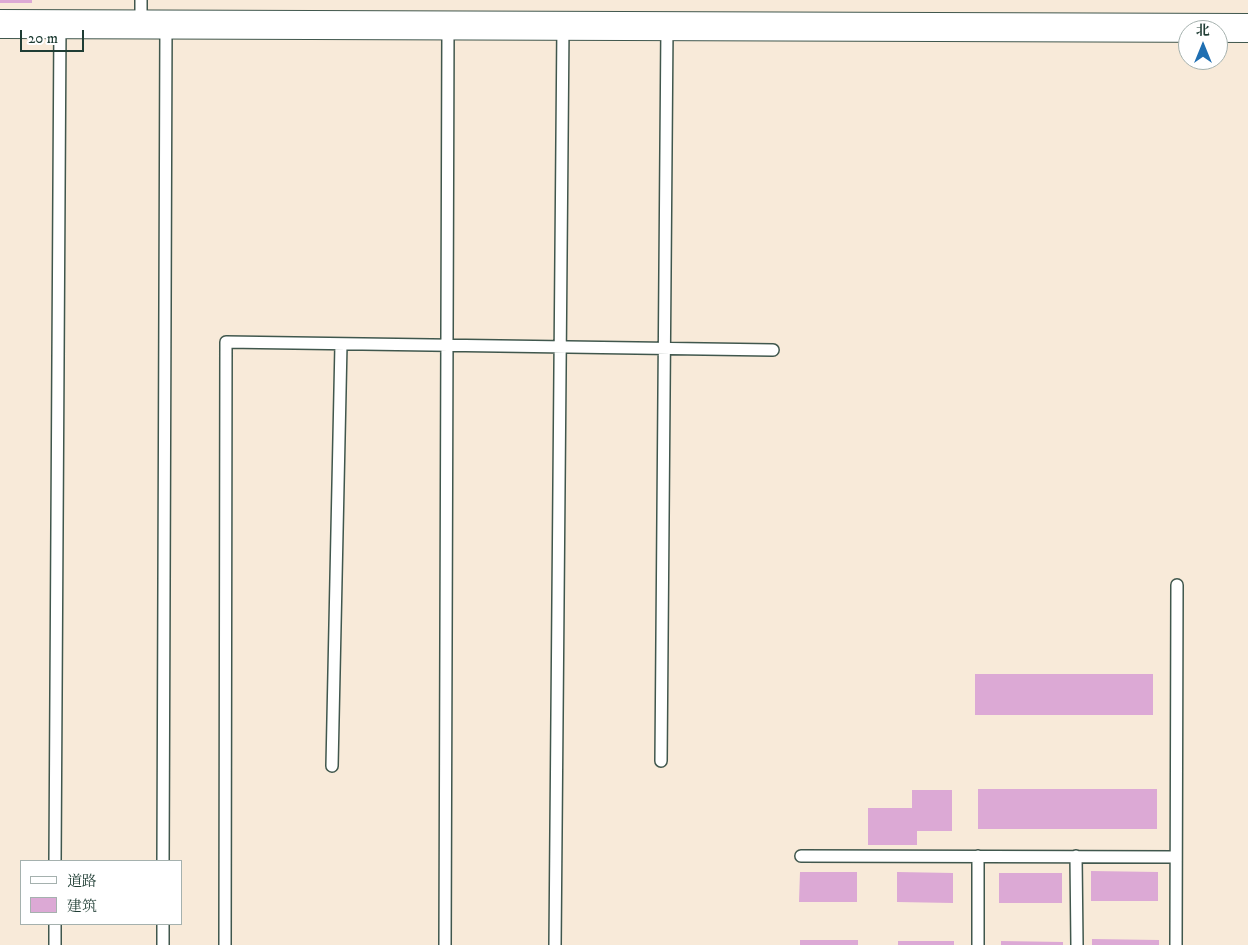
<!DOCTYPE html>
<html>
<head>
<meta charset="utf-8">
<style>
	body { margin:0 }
	#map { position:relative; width:1248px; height:945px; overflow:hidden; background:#f8ead9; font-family:"IM FELL DW Pica","Noto Serif SC",serif }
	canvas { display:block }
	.legend { position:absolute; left:20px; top:860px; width:162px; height:65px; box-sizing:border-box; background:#fff; border:1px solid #a5b1ae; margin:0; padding:6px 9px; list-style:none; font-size:15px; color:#1f3d34 }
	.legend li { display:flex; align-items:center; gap:10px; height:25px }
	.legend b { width:25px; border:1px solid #a5b1ae }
	.north { position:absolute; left:1178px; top:20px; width:50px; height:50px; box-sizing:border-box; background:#fff; border:1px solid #a5b1ae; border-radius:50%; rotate:0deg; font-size:14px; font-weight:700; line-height:20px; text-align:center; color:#1f3d34 }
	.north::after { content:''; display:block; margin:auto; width:18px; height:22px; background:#1f6fb2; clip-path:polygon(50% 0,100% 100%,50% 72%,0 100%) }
	.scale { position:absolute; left:20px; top:30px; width:64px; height:22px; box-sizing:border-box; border:2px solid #1f3d34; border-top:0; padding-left:6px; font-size:15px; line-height:18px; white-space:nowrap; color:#1f3d34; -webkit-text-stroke:4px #fff; paint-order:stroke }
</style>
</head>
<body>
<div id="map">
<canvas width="1248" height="945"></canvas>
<ul class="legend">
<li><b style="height:6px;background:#fff"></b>道路</li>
<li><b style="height:14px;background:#dca9d5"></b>建筑</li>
</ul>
<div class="north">北</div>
<div class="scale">20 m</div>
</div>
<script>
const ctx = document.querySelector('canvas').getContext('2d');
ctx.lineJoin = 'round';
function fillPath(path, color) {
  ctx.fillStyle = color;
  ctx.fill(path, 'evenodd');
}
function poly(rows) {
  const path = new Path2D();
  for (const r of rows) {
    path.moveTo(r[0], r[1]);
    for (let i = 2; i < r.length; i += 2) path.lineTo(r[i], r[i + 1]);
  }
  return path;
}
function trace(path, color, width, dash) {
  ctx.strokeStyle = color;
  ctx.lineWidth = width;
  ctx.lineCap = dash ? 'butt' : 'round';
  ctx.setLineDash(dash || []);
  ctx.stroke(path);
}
fillPath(poly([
	[0,0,32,0,32,3,0,3],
	[975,674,1153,674,1153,715,975,715],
	[978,789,1157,789,1157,829,978,829],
	[912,790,952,790,952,831,917,831,917,845,868,845,868,808,912,808],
	[1091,871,1158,872,1158,901,1091,901],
	[800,872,857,872,857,902,799,902],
	[897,872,953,873,953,903,897,902],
	[999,873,1062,873,1062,903,999,903],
	[1092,939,1159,940,1159,945,1092,945],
	[800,940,858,940,858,945,800,945],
	[898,941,954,941,954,945,898,945],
	[1001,941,1063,942,1063,945,1001,945]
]), '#dca9d5');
const service = poly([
	[141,24,141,0],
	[661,761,667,26],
	[332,766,341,344],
	[801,856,1176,857],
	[1076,856,1077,945],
	[55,861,60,24],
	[163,861,166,24],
	[55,945,55,924],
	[163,945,163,924],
	[225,945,226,342,773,350],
	[445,945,448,25],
	[555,945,563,25],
	[978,945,978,856],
	[1176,945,1177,585]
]);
const tertiary = poly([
	[0,24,1248,28]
]);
trace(service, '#40574d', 14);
trace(tertiary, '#40574d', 30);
trace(service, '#fff', 11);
trace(tertiary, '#fff', 28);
</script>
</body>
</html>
